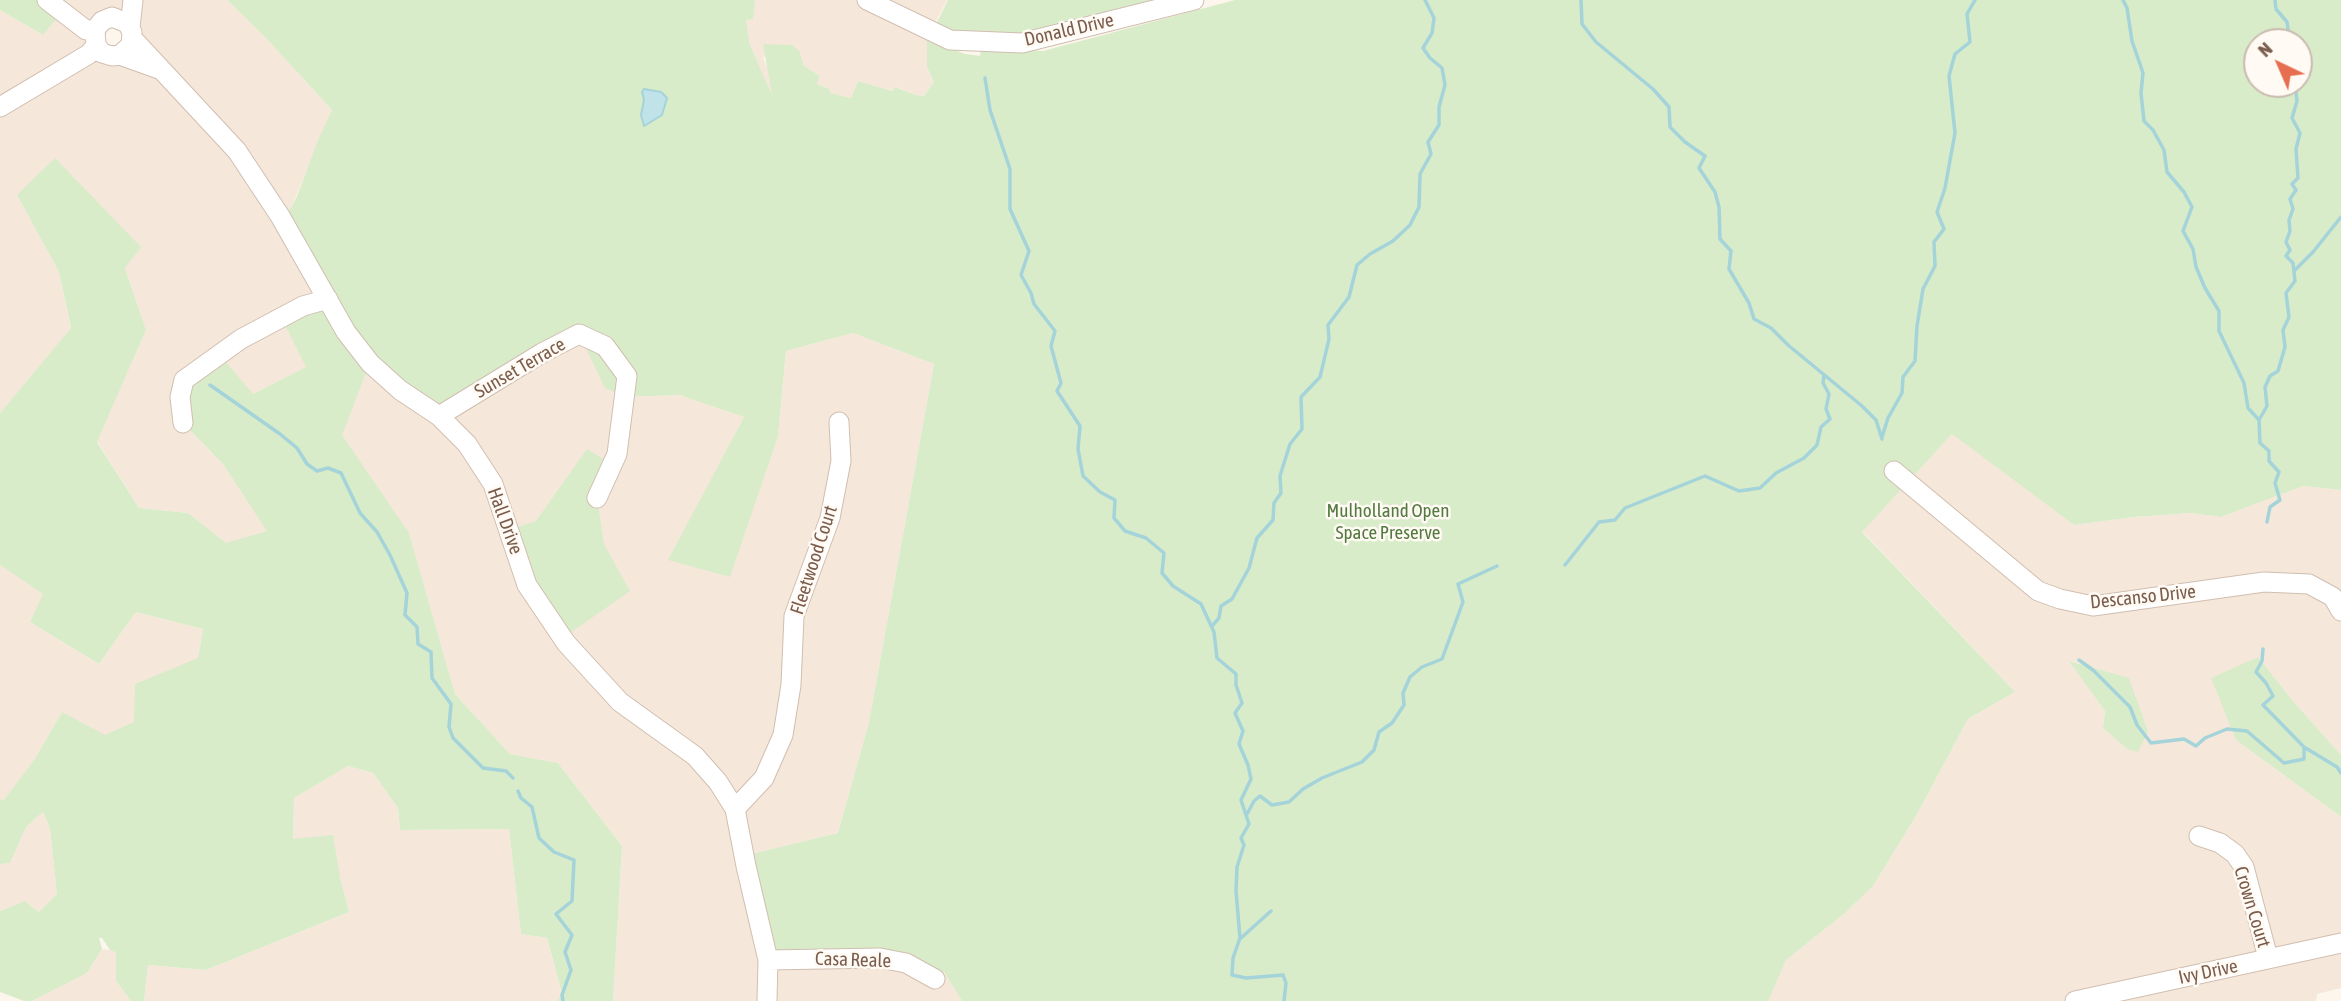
<!DOCTYPE html>
<html>
<head>
<meta charset="utf-8">
<style>
	body { margin:0 }
	#map { position:relative; width:2341px; height:1001px; overflow:hidden; background:#fdf6ec; font-family:"Asap Condensed",sans-serif }
	canvas { display:block }
	.north { position:absolute; left:2243px; top:28px; width:70px; height:70px; box-sizing:border-box; background:#fffaf3; border:2px solid #cabbb1; border-radius:50%; rotate:316deg; font-size:19px; font-weight:700; line-height:28px; text-align:center; color:#7a5c4d }
	.north::after { content:''; display:block; margin:auto; width:24px; height:32px; background:#e76f51; clip-path:polygon(50% 0,100% 100%,50% 72%,0 100%) }
</style>
</head>
<body>
<div id="map">
<canvas width="2341" height="1001"></canvas>
<div class="north">N</div>
</div>
<script>
const ctx = document.querySelector('canvas').getContext('2d');
ctx.lineJoin = 'round';
function fillPath(path, color) {
  ctx.fillStyle = color;
  ctx.fill(path, 'evenodd');
}
function poly(rows) {
  const path = new Path2D();
  for (const r of rows) {
    path.moveTo(r[0], r[1]);
    for (let i = 2; i < r.length; i += 2) path.lineTo(r[i], r[i + 1]);
  }
  return path;
}
function trace(path, color, width, dash) {
  ctx.strokeStyle = color;
  ctx.lineWidth = width;
  ctx.lineCap = dash ? 'butt' : 'round';
  ctx.setLineDash(dash || []);
  ctx.stroke(path);
}
function drawText(font, color, halo, rows, align = 'center') {
  ctx.font = font + ' "Asap Condensed",sans-serif';
  ctx.lineWidth = 5;
  ctx.setLineDash([]);
  ctx.textBaseline = 'middle';
  ctx.strokeStyle = halo;
  ctx.fillStyle = color;
  for (const [text, x, y, turn = 0] of rows) {
    ctx.save();
    ctx.translate(x, y);
    ctx.rotate((+turn || 0) * Math.PI / 180);
    ctx.textAlign = isNaN(turn) ? turn : align;
    if (halo) ctx.strokeText(text, 0, 0);
    ctx.fillText(text, 0, 0);
    ctx.restore();
  }
}
fillPath(poly([
	[65,0,227,0,264,36,332,110,291,208,328,299,307,367,253,394,183,423,223,464,268,531,226,544,188,513,139,508,97,441,146,330,125,268,17,195,59,272,71,329,0,413,0,10,43,35,69,3],
	[102,21,132,32,132,38,102,53],
	[746,0,947,0,927,39,927,67,934,82,924,96,916,95,896,87,894,91,858,81,851,98,829,93,830,89,817,84,820,76,804,66,800,52,763,57,770,75,773,99,750,45,746,20],
	[853,333,934,364,869,722,838,833,744,856,944,972,962,1001,613,1001,622,846,558,763,510,754,455,694,409,534,341,435,370,363,579,334,625,397,679,395,744,417,669,560,778,436,786,351],
	[1953,433,2074,525,2134,517,2191,513,2221,517,2303,486,2341,490,2341,755,2293,701,2258,657,2236,740,2341,817,2341,988,2317,994,2316,1001,1767,1001,1786,960,1845,913,1873,886,1916,816,1968,719,2015,692,1862,531],
	[2070,661,2129,679,2148,731,2127,749,2103,728,2105,711],
	[0,565,44,594,30,622,99,664,136,612,203,629,198,658,135,722,105,736,62,712,34,760,4,801,0,799],
	[348,766,373,773,398,808,400,830,509,829,521,934,547,938,562,995,557,1001,144,1001,148,965,206,970,349,912,340,877,293,840,294,798],
	[43,812,50,829,57,894,39,912,25,901,0,911,0,864,10,863,26,827],
	[102,949,116,951,116,981,131,1001,32,1001,87,973]
]), '#f5e8da');
fillPath(poly([
	[0,0,65,0,69,4,43,35,0,10],
	[227,0,755,0,753,19,746,20,750,45,772,95,763,44,792,45,800,52,804,66,820,76,817,84,830,89,830,93,851,98,858,81,893,91,895,87,916,95,924,96,934,82,927,67,927,39,965,54,980,56,981,48,1043,51,1235,0,2341,0,2341,490,2303,486,2221,517,2191,513,2134,517,2074,525,1952,434,1862,532,2015,692,1968,719,1916,816,1873,886,1845,913,1786,960,1768,1001,962,1001,944,972,935,979,906,963,768,960,743,856,838,833,869,722,934,364,853,333,786,351,778,436,730,577,668,560,744,417,679,395,625,397,605,388,579,334,439,416,370,363,342,435,409,533,455,694,510,754,558,763,622,846,613,1001,557,1001,562,994,547,938,521,934,509,829,400,830,398,808,373,773,348,766,294,798,293,839,333,835,340,877,349,912,206,970,148,965,144,1001,131,1001,116,981,116,952,110,950,102,938,99,938,102,949,87,973,32,1001,24,1001,0,992,0,911,25,901,39,912,57,894,50,829,43,812,26,827,10,863,0,864,0,799,4,800,34,760,62,712,105,735,134,722,135,684,198,658,203,629,136,612,99,664,30,622,43,594,0,565,0,413,71,328,59,272,17,195,55,158,141,247,125,268,146,330,97,442,139,508,188,513,226,543,267,531,223,464,183,423,180,397,219,354,253,394,306,367,282,319,327,299,280,216,291,208,297,196,319,138,332,110,264,36],
	[2257,42,2299,42,2299,84,2257,84],
	[948,0,1194,0,1022,43,932,32],
	[587,449,613,465,597,498,604,544,630,591,563,638,508,530,536,521],
	[2258,657,2293,701,2341,755,2341,817,2236,740,2211,678],
	[2069,661,2129,678,2148,731,2138,752,2127,749,2103,728,2105,711]
]), '#d8ecc9');
const water = poly([
	[644,89,661,92,667,98,662,115,644,126,641,115,644,100,642,92,644,89]
]);
fillPath(water, '#bfe3e8');
trace(water, '#a5d3da', 2);
trace(poly([
	[1581,0,1582,24,1596,42,1653,89,1669,107,1670,127,1685,142,1705,156,1699,168,1715,192,1719,207,1720,239,1731,251,1729,269,1749,303,1754,319,1771,328,1788,345,1862,406,1876,420,1882,439],
	[2123,0,2127,8,2132,41,2143,73,2141,93,2144,121,2153,130,2164,150,2167,172,2184,192,2192,207,2183,231,2193,249,2196,267,2205,288,2219,311,2219,331,2244,383,2248,408,2259,420,2260,443,2269,451,2269,461,2279,472,2275,483,2280,500,2270,507,2267,522],
	[2275,0,2276,9,2287,22,2290,42],
	[985,78,990,110,1010,169,1010,209,1029,251,1021,275,1031,293,1034,304,1055,331,1051,346,1061,383,1057,391,1080,426,1078,449,1083,476,1100,492,1115,500,1114,518,1125,531,1146,538,1164,553,1162,573,1173,586,1201,604,1214,632,1217,658,1236,674,1236,685,1242,703,1235,713,1243,731,1239,744,1248,765,1251,779,1241,800,1249,824,1241,838,1244,845,1237,867,1236,891,1240,938,1233,958,1232,975,1246,978,1283,975,1286,983,1284,1001],
	[2295,270,2313,252,2341,217],
	[210,385,280,434,297,448,307,464,317,471,328,468,341,473,360,513,377,532,390,555,407,593,405,615,417,627,418,644,431,652,432,678,451,704,449,727,453,738,483,768,506,771,513,778],
	[2259,420,2267,406,2265,387,2270,376,2278,371,2285,347,2283,330,2289,317,2286,293,2295,281,2293,263,2286,256,2290,250,2286,242,2290,231,2289,220,2293,209,2290,199,2296,190,2292,184,2298,178,2296,149,2300,133,2292,118,2297,101,2295,84],
	[1882,437,1888,418,1902,393,1903,377,1915,361,1917,326,1923,289,1935,266,1934,242,1944,229,1937,212,1945,188,1955,133,1949,76,1955,54,1970,42,1967,14,1975,0],
	[1565,565,1599,522,1615,520,1625,508,1705,476,1739,491,1760,488,1776,473,1804,458,1817,445,1821,427,1830,419,1826,409,1829,394,1823,383,1824,375],
	[1212,626,1219,618,1221,606,1232,599,1249,568,1257,538,1273,520,1274,503,1281,493,1280,476,1290,444,1302,429,1301,397,1320,377,1329,339,1328,325,1349,297,1357,265,1370,254,1393,241,1410,225,1419,207,1420,174,1431,154,1428,142,1439,125,1439,107,1445,85,1442,68,1430,58,1423,48,1432,33,1434,18,1425,0],
	[2263,649,2262,661,2256,672,2266,683,2273,696,2263,705,2304,747,2337,767,2341,773],
	[2079,660,2093,670,2130,707,2137,725,2151,743,2184,739,2196,746,2205,738,2227,729,2247,731,2284,763,2304,759,2304,747],
	[518,791,521,798,532,807,539,838,554,852,574,860,572,901,556,914,572,935,565,952,571,970,562,995,563,1001],
	[1247,814,1254,801,1260,796,1272,805,1289,802,1303,789,1322,778,1362,762,1374,750,1379,732,1392,723,1404,705,1403,693,1410,677,1422,667,1442,659,1463,602,1458,584,1497,566],
	[1241,938,1271,911]
]), '#a5d3da', 3.5);
const minor = poly([
	[47,0,86,30,95,30],
	[867,0,950,40,1022,43,1194,0],
	[130,28,133,0],
	[132,38,237,151,280,216,346,332,370,363,400,390,439,416,467,444,493,484,527,585,566,643,620,702,695,756,718,782,735,809,746,866,768,960,767,1001],
	[120,55,131,45,132,32,127,23,112,17,102,21,95,30,96,45,102,53,112,56,120,55,159,69],
	[0,107,89,54,96,45],
	[439,416,542,353,579,334,605,346,627,376,617,454,597,498],
	[183,423,180,397,184,380,241,339,303,306,328,299],
	[1894,471,2038,591,2060,599,2093,606,2264,582,2309,584,2333,597,2341,611],
	[735,809,764,778,783,735,791,685,794,616,830,518,841,461,839,422],
	[2199,836,2220,843,2235,854,2244,867,2268,958],
	[768,960,880,958,906,963,935,979],
	[2075,1001,2341,943]
]);
trace(minor, '#d1beb0', 21);
trace(minor, '#fff', 19);
drawText('19px', '#7a5c4d', '#fffaf3', [
	["Donald Drive",1069,30,-13],
	["Sunset Terrace",520,368,-30],
	["Hall Drive",505,521,70],
	["Fleetwood Court",814,560,-72],
	["Descanso Drive",2143,597,-6],
	["Crown Court",2252,907,73],
	["Casa Reale",853,960,2],
	["Ivy Drive",2208,972,-12]
]);
drawText('19px', '#537a41', '#fffaf3', [
	["Mulholland Open",1388,511],
	["Space Preserve",1388,533]
]);
</script>
</body>
</html>
